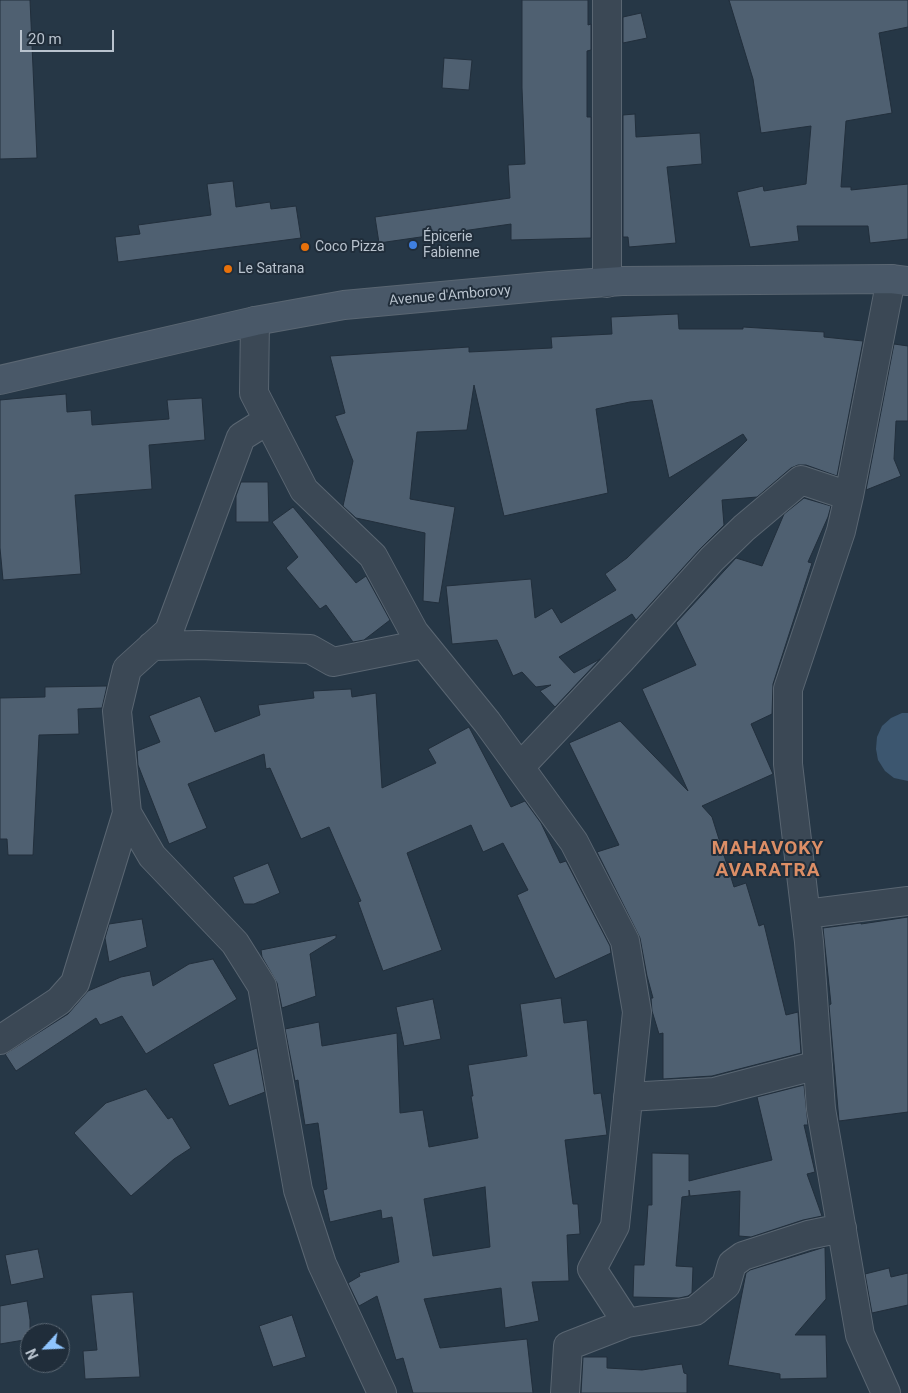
<!DOCTYPE html>
<html>
<head>
<meta charset="utf-8">
<style>
	body { margin:0 }
	#map { position:relative; width:908px; height:1393px; overflow:hidden; background:#263746; font-family:Roboto,sans-serif }
	canvas { display:block }
	.north { position:absolute; left:20px; top:1323px; width:50px; height:50px; box-sizing:border-box; background:#202d3a; border:1px solid #5d6975; border-radius:50%; rotate:245deg; font-size:14px; font-weight:700; line-height:20px; text-align:center; color:#b9c3ce }
	.north::after { content:''; display:block; margin:auto; width:18px; height:22px; background:#8fc4fd; clip-path:polygon(50% 0,100% 100%,50% 72%,0 100%) }
	.scale { position:absolute; left:20px; top:30px; width:94px; height:22px; box-sizing:border-box; border:2px solid #b9c3ce; border-top:0; padding-left:6px; font-size:15px; line-height:18px; white-space:nowrap; color:#b9c3ce; -webkit-text-stroke:4px #202d3a; paint-order:stroke }
</style>
</head>
<body>
<div id="map">
<canvas width="908" height="1393"></canvas>
<div class="north">N</div>
<div class="scale">20 m</div>
</div>
<script>
const ctx = document.querySelector('canvas').getContext('2d');
ctx.lineJoin = 'round';
function fillPath(path, color) {
  ctx.fillStyle = color;
  ctx.fill(path, 'evenodd');
}
function poly(rows) {
  const path = new Path2D();
  for (const r of rows) {
    path.moveTo(r[0], r[1]);
    for (let i = 2; i < r.length; i += 2) path.lineTo(r[i], r[i + 1]);
  }
  return path;
}
function trace(path, color, width, dash) {
  ctx.strokeStyle = color;
  ctx.lineWidth = width;
  ctx.lineCap = dash ? 'butt' : 'round';
  ctx.setLineDash(dash || []);
  ctx.stroke(path);
}
function drawText(font, color, halo, rows, align = 'center') {
  ctx.font = font + ' Roboto,sans-serif';
  ctx.lineWidth = 4;
  ctx.setLineDash([]);
  ctx.textBaseline = 'middle';
  ctx.strokeStyle = halo;
  ctx.fillStyle = color;
  for (const [text, x, y, turn = 0] of rows) {
    ctx.save();
    ctx.translate(x, y);
    ctx.rotate((+turn || 0) * Math.PI / 180);
    ctx.textAlign = isNaN(turn) ? turn : align;
    if (halo) ctx.strokeText(text, 0, 0);
    ctx.fillText(text, 0, 0);
    ctx.restore();
  }
}
fillPath(poly([
	[902,713,908,713,908,781,894,778,885,771,878,760,876,749,877,737,882,726,891,718]
]), '#3c566f');
const building = poly([
	[0,0,30,0,37,158,0,159,0,0],
	[522,0,588,0,588,25,591,24,591,50,587,51,587,117,591,117,591,238,511,240,511,224,379,243,375,217,510,198,508,165,525,164,522,88,522,0],
	[729,0,908,0,908,27,879,33,892,113,846,121,841,187,851,187,851,190,908,184,908,239,870,243,868,226,797,226,799,241,750,247,737,192,763,186,764,191,806,184,811,126,761,133,753,79,729,0],
	[641,13,647,38,623,43,623,17,641,13],
	[444,58,472,60,469,90,442,88,444,58],
	[635,114,636,137,700,133,702,164,667,167,676,243,629,247,628,237,623,237,623,115,635,114],
	[233,181,236,207,270,202,271,209,296,206,301,238,118,262,115,237,140,234,138,225,211,215,207,184,233,181],
	[678,314,679,329,743,329,743,327,824,332,824,337,863,341,837,476,806,465,798,465,791,468,757,497,722,500,724,525,700,549,636,620,632,614,559,657,574,673,600,659,555,707,540,691,551,685,536,687,522,672,513,676,497,640,452,644,446,586,531,579,535,618,552,608,561,623,616,590,605,574,627,558,747,440,743,434,669,478,652,400,630,402,596,409,608,493,504,516,474,385,467,430,417,432,410,499,455,507,439,603,423,601,425,533,356,518,343,506,353,461,335,416,345,413,330,356,469,347,469,352,552,348,551,337,612,334,611,317,678,314],
	[894,344,908,346,908,421,896,421,894,459,901,476,866,490,894,344],
	[66,394,67,412,91,410,92,425,169,419,167,400,202,398,205,440,149,445,152,489,75,495,81,574,3,580,0,548,0,400,66,394],
	[241,482,268,482,269,522,236,522,236,496,241,482],
	[804,498,831,506,828,517,808,562,812,563,773,684,772,714,751,724,773,774,702,806,712,817,734,887,746,883,759,926,764,924,786,1015,798,1012,801,1053,712,1076,663,1079,663,1033,659,1034,652,1011,651,998,653,998,647,976,640,938,597,852,619,845,569,743,620,721,688,791,642,689,696,665,676,623,736,558,762,566,784,514,804,498],
	[293,507,356,583,366,576,390,620,364,640,353,642,326,605,320,609,286,568,298,557,272,522,293,507],
	[107,686,102,708,78,709,79,734,39,735,33,855,8,855,7,839,0,839,0,698,45,697,45,687,107,686],
	[351,689,352,697,376,693,382,788,436,763,428,749,469,727,511,807,525,801,541,823,560,863,566,861,610,946,611,953,555,979,517,895,528,890,503,843,483,852,471,825,407,853,442,950,383,971,358,902,361,901,329,827,301,839,270,768,266,769,264,754,188,784,207,828,169,844,138,765,137,751,160,742,149,716,200,696,215,732,260,715,258,705,314,698,313,691,351,689],
	[268,863,280,893,254,904,244,904,233,877,268,863],
	[908,917,908,1112,839,1121,829,1005,831,1004,823,928,861,923,861,924,908,917],
	[142,919,147,947,109,962,105,938,109,924,142,919],
	[336,935,336,938,310,954,316,996,282,1008,277,983,262,957,261,950,336,935],
	[213,959,237,999,146,1054,122,1016,100,1025,96,1018,16,1071,5,1054,68,1014,88,991,121,977,150,971,153,986,189,964,213,959],
	[561,998,564,1023,587,1020,594,1094,601,1093,607,1135,565,1140,573,1204,578,1204,580,1234,567,1235,569,1281,532,1282,539,1321,505,1328,501,1288,424,1299,440,1348,527,1339,533,1393,413,1393,403,1358,396,1360,377,1296,359,1306,348,1283,360,1276,359,1273,399,1262,392,1217,382,1219,381,1210,330,1222,323,1190,327,1189,318,1123,305,1125,299,1088,298,1080,295,1081,285,1029,319,1022,322,1046,397,1033,400,1113,423,1110,429,1147,478,1138,471,1096,473,1096,468,1065,527,1056,520,1004,561,998],
	[485,1187,490,1247,433,1256,424,1199,485,1187],
	[433,999,441,1039,404,1046,396,1007,433,999],
	[257,1048,265,1092,229,1106,213,1064,257,1048],
	[804,1085,808,1125,804,1125,815,1172,807,1174,822,1216,803,1220,751,1237,739,1236,740,1191,690,1196,689,1190,689,1196,682,1197,676,1266,693,1267,692,1293,688,1296,679,1298,633,1297,634,1265,644,1265,648,1205,652,1205,652,1153,689,1154,689,1181,772,1160,757,1097,804,1085],
	[146,1089,168,1119,172,1117,191,1148,174,1159,131,1196,74,1133,106,1103,146,1089],
	[825,1247,826,1299,795,1335,826,1335,827,1378,780,1379,780,1374,728,1365,746,1273,750,1270,825,1247],
	[38,1249,44,1278,11,1285,5,1255,38,1249],
	[889,1268,891,1277,908,1273,908,1305,872,1313,865,1274,889,1268],
	[133,1292,140,1377,85,1379,83,1351,97,1350,91,1295,133,1292],
	[27,1301,30,1320,30,1339,0,1344,0,1306,27,1301],
	[292,1315,306,1357,273,1367,259,1326,292,1315],
	[583,1357,607,1357,607,1368,642,1370,682,1364,684,1373,687,1374,687,1393,581,1393,583,1357]
]);
fillPath(building, '#4f6071');
trace(building, '#222f3c', 1);
const minor = poly([
	[607,0,607,283],
	[255,321,254,393,304,490,373,556,414,632,487,722,574,842,625,941,637,1012,615,1226,592,1269,627,1323],
	[268,420,241,437,169,631,127,669,117,711,127,813,152,856,235,943,262,986,298,1190,322,1264,382,1393],
	[152,646,199,645,310,649,333,662,423,644],
	[520,767,621,660,712,559,744,528,801,480,849,496],
	[806,914,908,901],
	[0,1040,59,1001,75,983,127,813],
	[628,1097,714,1092,818,1065],
	[565,1393,568,1346,627,1323,695,1311,726,1285,732,1264,743,1256,808,1235,842,1228],
	[886,1393,860,1335,821,1109,809,942,788,764,788,689,841,531,849,496,891,279]
]);
const secondary = poly([
	[0,380,255,321,344,305,550,286,622,281,891,279,908,281]
]);
trace(minor, '#5a6672', 30);
trace(secondary, '#5a6672', 30);
trace(minor, '#3b4855', 28);
trace(secondary, '#495868', 28);
for (const [x, y, r, color] of [
	[413,245,5,"#3f7fe0"],
	[305,247,5,"#e8710a"],
	[228,269,5,"#e8710a"]
]) {
  const dot = new Path2D();
  dot.arc(x, y, r, 0, 2 * Math.PI);
  ctx.fillStyle = color;
  ctx.fill(dot);
  trace(dot, '#202d3a', 2);
}
drawText('14px', '#b9c3ce', '#202d3a', [
	["Épicerie",423,237],
	["Fabienne",423,253],
	["Coco Pizza",315,247],
	["Le Satrana",238,269]
], 'left');
drawText('14px', '#b9c3ce', '#202d3a', [
	["Avenue d'Amborovy",450,296,-5]
]);
ctx.letterSpacing = '1px';
drawText('bold 19px', '#dc8e66', '#202d3a', [
	["MAHAVOKY",768,849],
	["AVARATRA",768,871]
]);
ctx.letterSpacing = '0px';
</script>
</body>
</html>
